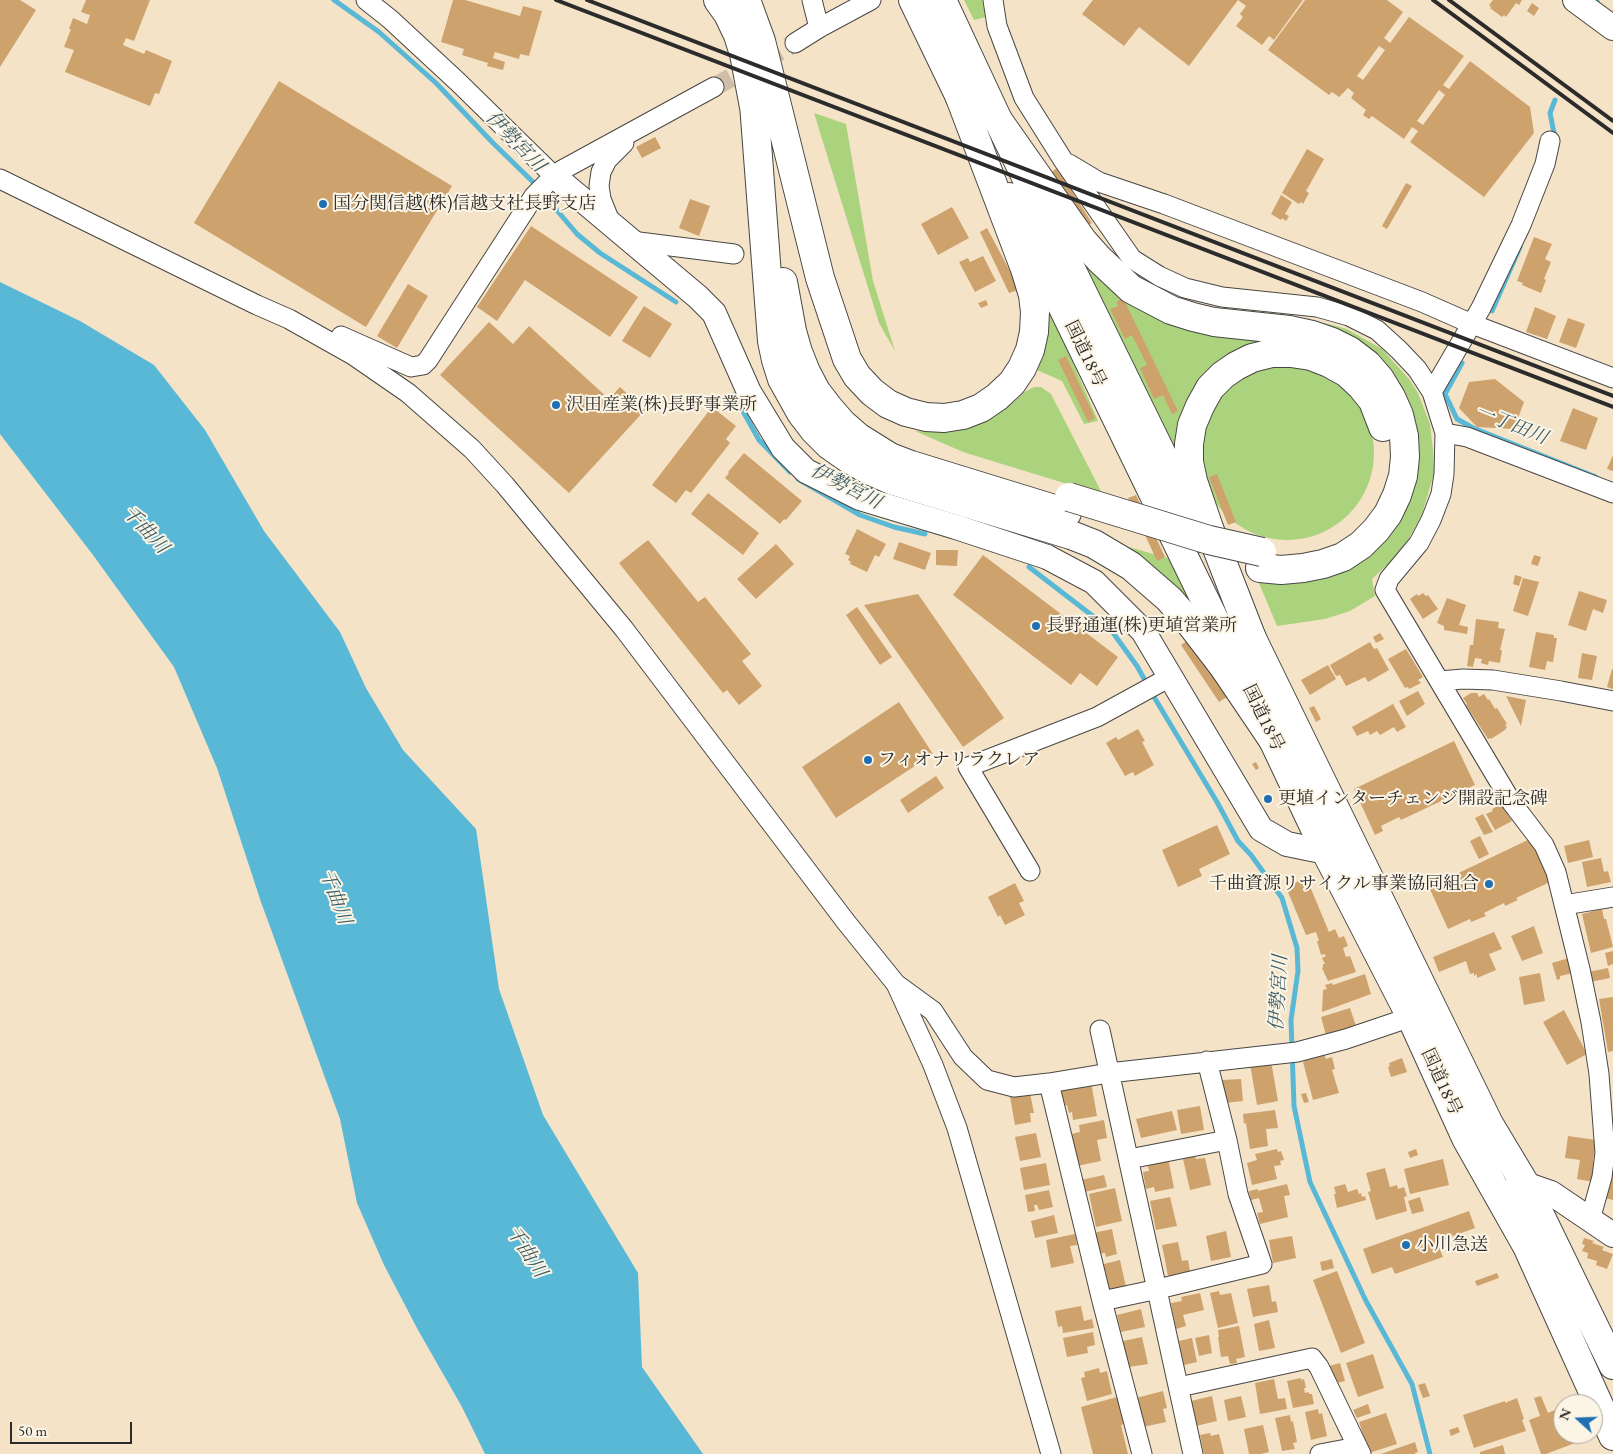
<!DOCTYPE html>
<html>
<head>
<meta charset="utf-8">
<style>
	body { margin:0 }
	#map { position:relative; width:1613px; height:1454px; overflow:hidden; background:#f5e3c8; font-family:"EB Garamond",serif }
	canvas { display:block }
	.north { position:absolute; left:1553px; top:1394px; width:50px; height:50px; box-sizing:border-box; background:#fcf5e5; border:1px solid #a8a49b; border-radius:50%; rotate:290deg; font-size:14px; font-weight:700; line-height:20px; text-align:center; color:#2b2b2b }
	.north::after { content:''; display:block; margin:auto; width:18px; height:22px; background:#1f6fb2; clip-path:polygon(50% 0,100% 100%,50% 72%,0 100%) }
	.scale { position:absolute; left:10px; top:1422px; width:122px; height:22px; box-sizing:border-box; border:2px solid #2b2b2b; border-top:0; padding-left:6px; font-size:15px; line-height:18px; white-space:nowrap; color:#2b2b2b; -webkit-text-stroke:4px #fcf5e5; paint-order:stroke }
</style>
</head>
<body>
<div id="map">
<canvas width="1613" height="1454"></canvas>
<div class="north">N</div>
<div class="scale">50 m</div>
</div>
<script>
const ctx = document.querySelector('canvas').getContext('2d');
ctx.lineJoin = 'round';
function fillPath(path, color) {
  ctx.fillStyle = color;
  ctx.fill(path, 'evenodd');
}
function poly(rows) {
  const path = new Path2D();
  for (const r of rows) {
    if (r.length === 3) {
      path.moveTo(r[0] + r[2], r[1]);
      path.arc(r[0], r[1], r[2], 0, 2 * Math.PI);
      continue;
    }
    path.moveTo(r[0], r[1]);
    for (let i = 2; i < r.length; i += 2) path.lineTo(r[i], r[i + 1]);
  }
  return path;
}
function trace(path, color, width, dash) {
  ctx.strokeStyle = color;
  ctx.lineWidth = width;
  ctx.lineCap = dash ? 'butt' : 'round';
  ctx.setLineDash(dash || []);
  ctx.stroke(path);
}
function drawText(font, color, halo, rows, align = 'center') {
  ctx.font = font + ' "EB Garamond","Noto Serif JP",serif';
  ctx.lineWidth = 4;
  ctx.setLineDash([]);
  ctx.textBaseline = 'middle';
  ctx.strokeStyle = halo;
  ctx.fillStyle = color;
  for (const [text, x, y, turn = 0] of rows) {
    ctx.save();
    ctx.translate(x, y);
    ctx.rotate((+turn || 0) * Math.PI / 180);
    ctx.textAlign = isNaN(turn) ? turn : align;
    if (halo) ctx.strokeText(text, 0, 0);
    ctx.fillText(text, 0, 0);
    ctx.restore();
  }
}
fillPath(poly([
	[964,0,982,0,986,17,974,20],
	[814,113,846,124,873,281,895,351,879,323],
	[1084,256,1099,272,1288,339,1223,367,1182,470,1082,261],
	[1040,296,1064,342,1098,421,1084,424,1062,381,1030,367],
	[1316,322,1329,324,1347,329,1382,349,1409,379,1418,393,1430,424,1433,450,1434,474,1421,517,1409,538,1398,555,1372,579,1375,596,1350,611,1325,619,1277,626,1256,576,1292,582,1329,577,1361,560,1411,491,1419,461,1418,437,1413,411,1401,387,1384,364,1329,328],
	[1287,453,87],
	[1034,387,1041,387,1051,394,1103,495,963,452,915,431,942,432,975,425,1012,404,1026,391],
	[1108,541,1171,559,1198,616]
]), '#abd37e');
fillPath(poly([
	[0,282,80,321,154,365,205,430,264,531,340,632,366,688,403,750,476,829,499,989,543,1115,638,1273,642,1367,703,1454,485,1454,462,1407,418,1330,384,1265,357,1203,340,1119,261,902,217,768,174,667,93,555,0,434]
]), '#58b8d6');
trace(poly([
	[334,0,379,32,436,83,493,143,533,182,577,234,600,253,676,302],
	[1597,1,1597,0],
	[1555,138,1550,113,1555,100],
	[1492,311,1520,247],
	[1462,363,1445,394,1457,419,1473,428,1596,477],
	[734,395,759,440,790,472],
	[798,479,860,515,894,527,925,534],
	[1029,567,1111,630,1137,666,1147,684],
	[1151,692,1217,802,1238,841,1251,855,1282,898,1297,948,1298,971,1291,1020,1294,1106,1310,1182,1366,1301,1412,1384,1430,1454]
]), '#58b8d6', 5);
fillPath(poly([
	[0,0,20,0,36,10,0,67],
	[86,0,150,0,134,41,126,38,123,45,144,54,146,50,172,61,159,94,155,93,150,106,65,72,74,50,64,47,71,29,69,29,73,18,87,24,90,15,81,12],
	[453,0,465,0,520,16,523,6,542,11,529,56,520,54,519,59,495,52,493,58,505,62,503,70,487,66,488,63,462,55,464,49,441,42],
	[1093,0,1303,0,1274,40,1269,36,1262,45,1236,26,1243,17,1240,14,1246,6,1238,0,1189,66,1139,27,1124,46,1082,14],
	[1305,0,1387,0,1403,12,1384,38,1390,43,1409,17,1464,56,1443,85,1449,89,1470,61,1530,107,1534,133,1484,197,1410,142,1418,131,1412,127,1404,139,1372,116,1369,119,1363,115,1366,110,1351,98,1354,93,1348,88,1339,97,1332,92,1329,95,1268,50],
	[1379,46,1385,50,1363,80,1357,76],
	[1439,90,1445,95,1423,125,1417,121],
	[1493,0,1522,0,1519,5,1516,3,1506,17,1504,15,1502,17,1490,8,1491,7,1489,5],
	[1532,3,1539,8,1534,16,1527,11],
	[279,81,452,186,366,327,194,223],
	[655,137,661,148,642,158,636,147],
	[1307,149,1324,159,1306,191,1309,193,1303,204,1301,202,1299,204,1282,193],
	[1057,168,1092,223,1085,227,1050,173],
	[1406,183,1412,186,1387,229,1382,226],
	[1281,195,1292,202,1285,214,1289,216,1286,221,1282,218,1281,220,1271,214],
	[690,199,710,206,699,236,679,228],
	[952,207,969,238,938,255,921,224],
	[531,226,638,297,610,337,525,280,497,321,477,307],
	[987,228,1012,275,1018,290,1009,293,980,232],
	[1534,237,1552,244,1545,259,1551,262,1544,279,1546,280,1541,293,1522,285,1523,283,1517,281],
	[983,256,996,281,975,292,959,262,968,258,970,262],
	[408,284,428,296,397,348,377,336],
	[1123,298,1178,411,1172,414,1163,395,1154,399,1140,368,1147,365,1132,335,1125,339,1110,309,1118,306,1116,302],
	[986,300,988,305,981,308,978,303],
	[644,306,672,324,650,358,622,341],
	[1535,307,1556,316,1547,339,1526,332],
	[1568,318,1585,324,1576,348,1559,342],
	[489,322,513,344,529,326,609,399,620,387,645,410,569,493,440,375],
	[1066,356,1095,418,1088,422,1058,360],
	[1495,379,1524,402,1514,429,1477,427,1459,408,1469,382],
	[712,407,736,426,726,439,730,443,691,493,686,490,676,503,652,485],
	[1573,408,1598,418,1586,450,1560,441],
	[744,453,802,501,786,520,784,519,780,524,725,478,729,473,728,472],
	[1613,455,1613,471,1607,469],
	[1217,474,1236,522,1228,525,1209,477],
	[708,493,759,533,743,555,691,514],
	[1136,495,1165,557,1157,561,1128,498],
	[857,529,886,544,879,557,875,555,867,572,850,564,851,562,848,560,850,556,845,554],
	[648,540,698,602,705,597,751,654,742,661,762,686,739,705,727,690,723,693,619,563],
	[899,542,931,553,925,570,893,559],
	[776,544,794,564,756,599,737,579],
	[936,550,958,550,957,566,936,565],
	[983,555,1118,657,1097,686,1080,673,1071,685,953,595],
	[1534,555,1541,557,1538,566,1531,564],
	[1515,575,1522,577,1519,586,1513,584],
	[1523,578,1539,582,1528,616,1513,611],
	[1579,591,1607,600,1603,613,1593,609,1586,631,1568,625],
	[1423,593,1426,596,1428,595,1438,609,1423,619,1410,599,1417,594,1418,596],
	[918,594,1004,718,963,747,864,605],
	[1447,598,1466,605,1459,625,1468,627,1467,634,1444,630,1444,626,1437,623],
	[857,607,892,657,880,665,846,615],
	[1476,619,1499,622,1498,628,1505,629,1500,650,1502,650,1500,663,1489,661,1488,665,1481,663,1482,659,1475,658,1473,667,1467,666,1470,645,1473,645],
	[1536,632,1554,635,1554,638,1557,638,1553,662,1547,661,1545,670,1529,667],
	[1380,633,1384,639,1376,643,1373,637],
	[1188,640,1227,697,1219,702,1181,645],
	[1370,642,1374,649,1377,648,1389,670,1368,682,1365,677,1346,686,1340,675,1336,676,1330,665],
	[1406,649,1423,677,1418,680,1421,683,1409,689,1408,687,1405,688,1388,659],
	[1582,653,1597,656,1592,680,1578,678],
	[1328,665,1336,679,1310,695,1301,680],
	[1612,669,1613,669,1613,689,1607,687],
	[1418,691,1425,704,1407,716,1399,701],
	[1471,693,1477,693,1479,697,1484,694,1488,700,1489,699,1495,709,1497,708,1507,724,1505,725,1507,727,1505,730,1491,739,1491,738,1488,739,1466,705,1467,704,1463,698],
	[1506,696,1526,700,1521,726],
	[899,702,933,754,836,818,802,767],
	[1393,704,1406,727,1397,732,1394,727,1380,735,1377,731,1370,735,1368,731,1357,736,1352,727],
	[1314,706,1321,719,1316,722,1309,708],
	[1138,729,1145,741,1142,742,1154,765,1135,776,1133,772,1125,776,1106,743,1116,737,1118,740],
	[1454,741,1475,785,1401,820,1399,817,1381,826,1383,831,1375,835,1354,789],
	[1256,762,1259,768,1256,770,1252,764],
	[936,776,944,788,908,813,900,800],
	[1502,804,1511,813,1508,815,1512,821,1495,830,1486,814,1493,811,1492,809],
	[1483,814,1493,832,1484,835,1475,818],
	[1217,825,1230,854,1199,869,1202,876,1178,887,1162,850],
	[1480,836,1489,854,1479,859,1470,841],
	[1530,839,1550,882,1516,898,1518,900,1505,906,1504,903,1484,913,1486,916,1471,922,1470,919,1448,929,1429,887],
	[1589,840,1593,857,1568,863,1564,846],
	[1601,858,1604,872,1608,871,1611,882,1587,887,1582,862],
	[1301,880,1303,886,1309,884,1329,932,1335,929,1339,938,1344,936,1348,946,1343,948,1346,957,1350,956,1356,972,1328,981,1322,968,1323,967,1323,964,1325,964,1322,958,1326,956,1324,954,1321,955,1317,941,1319,941,1316,932,1306,935,1288,892,1290,891,1288,886],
	[1015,883,1024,901,1019,903,1025,915,1005,925,1000,915,998,917,988,897],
	[1602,909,1604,919,1606,919,1613,947,1591,953,1582,914],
	[1534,926,1543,953,1522,961,1511,936],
	[1494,932,1502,949,1489,954,1496,970,1477,978,1477,974,1474,976,1474,973,1470,974,1466,961,1439,972,1433,957],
	[1613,951,1613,964,1608,966,1605,953],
	[1569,958,1573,973,1560,976,1560,979,1557,980,1552,963],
	[1608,968,1610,978,1590,982,1588,972],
	[1540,973,1545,1001,1524,1005,1519,977],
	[1365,974,1371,994,1322,1012,1323,990,1327,989,1325,985,1332,983,1333,985],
	[1613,997,1613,1051,1608,1052,1599,999],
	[1350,1008,1356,1026,1326,1035,1321,1017],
	[1564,1010,1587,1054,1567,1065,1543,1022],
	[1324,1053,1326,1059,1332,1057,1335,1069,1332,1070,1339,1093,1313,1100,1303,1062,1305,1061,1304,1058],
	[1402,1058,1407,1072,1391,1077,1388,1067,1390,1066,1389,1063],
	[1271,1061,1278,1101,1257,1105,1250,1064],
	[1241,1079,1243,1101,1224,1103,1222,1080],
	[1091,1082,1097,1116,1073,1120,1072,1112,1069,1113,1067,1105,1063,1106,1060,1089],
	[1030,1093,1034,1113,1030,1113,1031,1122,1015,1125,1010,1097],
	[1306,1093,1309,1102,1304,1103,1301,1094],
	[1200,1106,1204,1130,1181,1134,1177,1110],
	[1275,1110,1278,1128,1266,1129,1268,1146,1250,1149,1246,1123,1244,1124,1243,1114],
	[1172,1111,1177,1130,1141,1138,1136,1119],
	[1104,1120,1107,1138,1097,1140,1101,1161,1077,1166,1071,1134,1080,1132,1079,1125],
	[1036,1133,1041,1157,1020,1161,1015,1137],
	[1568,1136,1596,1140,1593,1162,1597,1162,1594,1182,1577,1179,1580,1160,1565,1158],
	[1277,1149,1278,1152,1281,1151,1284,1160,1280,1161,1281,1165,1274,1166,1277,1179,1252,1185,1247,1163,1257,1160,1255,1154],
	[1416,1149,1418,1155,1410,1158,1408,1152],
	[1195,1156,1196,1159,1205,1158,1211,1185,1190,1190,1183,1159],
	[1168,1158,1174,1188,1155,1192,1154,1187,1146,1189,1143,1172,1149,1171,1147,1163],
	[1443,1159,1449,1185,1410,1194,1404,1169],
	[1046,1163,1050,1185,1024,1190,1020,1168],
	[1385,1168,1390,1187,1397,1185,1398,1189,1404,1187,1407,1196,1404,1197,1407,1211,1376,1220,1368,1192,1371,1191,1366,1173],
	[1612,1173,1613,1173,1613,1200,1605,1198],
	[1104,1175,1107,1187,1084,1192,1081,1180],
	[1287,1184,1290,1195,1284,1196,1288,1217,1260,1224,1257,1213,1263,1212,1259,1198,1251,1200,1249,1191,1258,1189,1258,1191],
	[1345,1184,1348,1192,1357,1189,1359,1194,1361,1193,1362,1197,1365,1196,1366,1200,1337,1208,1334,1194,1336,1194,1334,1187],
	[1115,1188,1122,1221,1096,1227,1089,1194],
	[1049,1190,1053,1207,1039,1210,1037,1205,1034,1205,1035,1211,1028,1212,1025,1195],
	[1170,1197,1177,1226,1156,1230,1150,1201],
	[1420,1197,1424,1211,1412,1214,1408,1201],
	[1469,1211,1475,1228,1437,1242,1443,1257,1395,1274,1392,1267,1372,1274,1363,1249],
	[1054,1215,1058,1233,1035,1238,1031,1221],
	[1112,1229,1117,1254,1106,1257,1105,1253,1097,1254,1093,1233],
	[1226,1231,1231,1257,1211,1261,1206,1236],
	[1075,1234,1077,1245,1070,1246,1074,1263,1051,1268,1046,1240],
	[1292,1236,1296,1258,1273,1263,1269,1240],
	[1584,1238,1594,1241,1592,1243,1604,1247,1602,1250,1613,1254,1607,1269,1596,1265,1597,1261,1587,1258,1588,1253,1582,1251,1585,1245,1582,1244],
	[1178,1242,1182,1261,1188,1260,1190,1271,1168,1276,1162,1245],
	[1332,1259,1334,1268,1322,1271,1320,1262],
	[1120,1260,1126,1287,1108,1290,1100,1265],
	[1337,1271,1365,1343,1341,1353,1313,1280],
	[1497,1273,1499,1278,1477,1286,1475,1281],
	[1269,1285,1272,1302,1276,1301,1278,1312,1253,1317,1247,1289],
	[1219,1291,1220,1295,1231,1293,1238,1323,1218,1328,1210,1293],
	[1200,1293,1204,1310,1183,1315,1186,1326,1176,1329,1171,1303,1182,1301,1181,1297],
	[1081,1306,1084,1321,1092,1319,1094,1328,1063,1333,1062,1326,1058,1327,1055,1311],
	[1141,1309,1145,1327,1121,1332,1117,1315],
	[1269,1320,1275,1348,1259,1351,1254,1324],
	[1239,1326,1245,1357,1236,1359,1237,1363,1230,1364,1228,1356,1221,1357,1218,1337,1219,1337,1218,1330],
	[1093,1332,1095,1345,1087,1347,1088,1353,1067,1357,1063,1338],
	[1209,1335,1212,1353,1199,1356,1195,1338],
	[1142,1337,1148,1364,1129,1367,1123,1341],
	[1192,1338,1197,1362,1184,1365,1179,1341],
	[1373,1354,1384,1388,1358,1397,1346,1363],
	[1340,1363,1345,1381,1333,1384,1329,1366],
	[1099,1368,1100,1373,1107,1371,1112,1394,1087,1401,1081,1378,1085,1377,1084,1372],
	[1301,1378,1301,1380,1304,1379,1306,1388,1304,1388,1305,1393,1309,1392,1309,1394,1312,1394,1314,1404,1293,1408,1287,1381],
	[1274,1379,1278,1399,1285,1398,1287,1409,1260,1414,1255,1383],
	[1425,1383,1430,1396,1423,1398,1418,1385],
	[1163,1391,1167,1408,1163,1409,1166,1422,1143,1427,1136,1398],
	[1212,1396,1217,1421,1196,1426,1191,1401],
	[1241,1396,1246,1417,1228,1421,1224,1400],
	[1541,1396,1548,1413,1555,1410,1561,1412,1563,1416,1563,1434,1571,1434,1575,1443,1546,1454,1541,1454,1529,1420,1540,1416,1534,1398],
	[1117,1397,1124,1424,1121,1425,1128,1454,1093,1454,1081,1407],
	[1517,1398,1524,1419,1522,1420,1526,1431,1474,1448,1463,1415,1505,1401,1505,1403],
	[1368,1404,1371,1413,1357,1418,1353,1410],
	[1318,1409,1319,1414,1322,1413,1327,1436,1311,1440,1305,1412],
	[1386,1413,1397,1444,1369,1453,1359,1422],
	[1290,1415,1291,1422,1293,1421,1297,1442,1293,1443,1295,1449,1282,1451,1275,1418],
	[1263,1425,1269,1452,1261,1454,1249,1454,1244,1429],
	[1458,1427,1460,1432,1451,1436,1449,1430],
	[1210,1433,1211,1436,1219,1434,1224,1454,1204,1454,1200,1435],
	[1415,1442,1418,1452,1415,1453,1415,1454,1381,1454],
	[1503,1445,1505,1454,1480,1454,1480,1452]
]), '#cea26c');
trace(poly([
	[714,87,795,43]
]), '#cdbea9', 19, [19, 9]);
const minor = poly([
	[366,0,390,19,458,82,554,176],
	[812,0,819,28],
	[993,0,997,26,1024,98,1063,160,1132,259,1159,276,1185,288,1222,297,1317,307,1349,316,1377,330,1399,350,1417,369,1432,392,1445,433,1444,474,1441,494,1431,520,1419,543,1389,579,1385,590,1512,803,1544,845,1556,872,1580,969,1591,1022,1599,1074,1605,1153,1602,1177,1590,1220],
	[795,43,819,28,871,0],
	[1069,164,1099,182,1164,204,1422,302,1472,324,1613,378],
	[0,179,257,305,289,319,353,355,408,393,472,449,505,485,624,629,846,922,896,984,933,1065,957,1128,1051,1454],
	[611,224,601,199,599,186,601,172,607,160,624,143],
	[631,241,734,254],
	[341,336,411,367,423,365,428,360,534,196,554,176,562,170,714,87],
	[1432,392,1481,308,1521,225,1545,164,1550,141],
	[1445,433,1467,437,1613,493],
	[1440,681,1463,679,1493,680,1561,691,1613,701],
	[1030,871,968,767,1097,717,1170,677],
	[1564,905,1613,897],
	[896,984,933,1011,963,1057,987,1080,1014,1087,1049,1083,1109,1073,1297,1052,1346,1039,1411,1017],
	[1100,1030,1193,1454],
	[1049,1083,1102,1301,1142,1454],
	[1129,1159,1227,1140],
	[1102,1301,1158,1289,1262,1264,1238,1194,1227,1140,1207,1061],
	[1179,1387,1312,1358,1319,1367,1361,1454],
	[1320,1454,1357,1447]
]);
const tertiary = poly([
	[1575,0,1613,28],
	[554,176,698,297,714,313,749,392,783,448,806,471,860,498,956,527,1047,557,1094,582,1143,631,1261,829,1287,844,1326,852],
	[1513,1190,1525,1184,1551,1193,1613,1235]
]);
const trunk = poly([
	[913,0,969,116],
	[942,0,998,120,1203,538],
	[1009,197,1273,740,1326,852,1411,1017,1466,1138,1527,1246,1613,1436],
	[1243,620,1489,1124,1525,1184,1613,1365]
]);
const motorway = poly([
	[718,0,728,14,738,35,744,54,757,123],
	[746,0,761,41,820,278,847,359,857,376,872,392,888,404,906,412,926,417,944,418,963,415,981,408,997,397,1012,383,1022,368,1030,350,1034,332,1035,312,1033,295,1025,269,959,95],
	[754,104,772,341,776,360,782,379,801,413,814,430,829,445,849,459,868,470,891,480,1071,535,1094,544,1131,566,1169,599,1190,623,1223,666,1273,740],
	[998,120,1083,241,1099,259,1131,289,1171,310,1193,317,1214,322,1289,330,1312,335,1332,342,1350,351,1367,364,1380,379,1391,397,1399,415,1404,436,1405,457,1403,476,1397,495,1388,514,1376,530,1361,545,1343,557,1323,564,1303,568,1281,570,1260,568],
	[783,282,792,331,798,352,806,372,816,391,829,408,842,423,858,437,890,457,911,465,1067,513],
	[1253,641,1209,528,1193,481,1189,462,1189,444,1192,425,1200,406,1210,388,1223,375,1236,366,1252,358,1272,353,1291,353,1311,356,1329,363,1347,373,1361,386,1373,401,1383,427]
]);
trace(minor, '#494743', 21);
trace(tertiary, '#494743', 26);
trace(trunk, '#494743', 30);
trace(motorway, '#494743', 30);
trace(minor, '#fff', 19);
trace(tertiary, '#fff', 24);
trace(trunk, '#fff', 28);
trace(motorway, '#fff', 28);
trace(poly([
	[556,0,1613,407],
	[587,0,1613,396],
	[1433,0,1613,133],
	[1449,0,1613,121]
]), '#2b2b2b', 4);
const motorwayBridge = poly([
	[1069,497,1209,540,1262,552]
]);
trace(motorwayBridge, '#494743', 30, []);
trace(motorwayBridge, '#fff', 28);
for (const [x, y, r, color] of [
	[323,204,5,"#1f6fb2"],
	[556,405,5,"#1f6fb2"],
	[1036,626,5,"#1f6fb2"],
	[868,760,5,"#1f6fb2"],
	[1268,799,5,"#1f6fb2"],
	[1489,884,5,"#1f6fb2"],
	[1406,1245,5,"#1f6fb2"]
]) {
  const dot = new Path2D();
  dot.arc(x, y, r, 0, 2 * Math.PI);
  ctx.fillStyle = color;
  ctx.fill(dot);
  trace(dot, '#fcf5e5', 2);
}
drawText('18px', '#2b2b2b', '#fcf5e5', [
	["国分関信越(株)信越支社長野支店",333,204],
	["沢田産業(株)長野事業所",566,405],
	["長野通運(株)更埴営業所",1046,626],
	["フィオナリラクレア",878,760],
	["更埴インターチェンジ開設記念碑",1278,799],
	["千曲資源リサイクル事業協同組合",1479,884,"right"],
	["小川急送",1416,1245]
], 'left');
drawText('18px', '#2b2b2b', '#fcf5e5', [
	["国道18号",1085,354,64],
	["国道18号",1263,718,64],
	["国道18号",1441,1082,65]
]);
drawText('italic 19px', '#3b5c67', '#fcf5e5', [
	["伊勢宮川",515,142,46],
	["一丁田川",1511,425,22],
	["伊勢宮川",846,487,27],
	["千曲川",145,530,47],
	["千曲川",335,897,69],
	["伊勢宮川",1279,993,-87],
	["千曲川",526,1252,57]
]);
</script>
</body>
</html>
